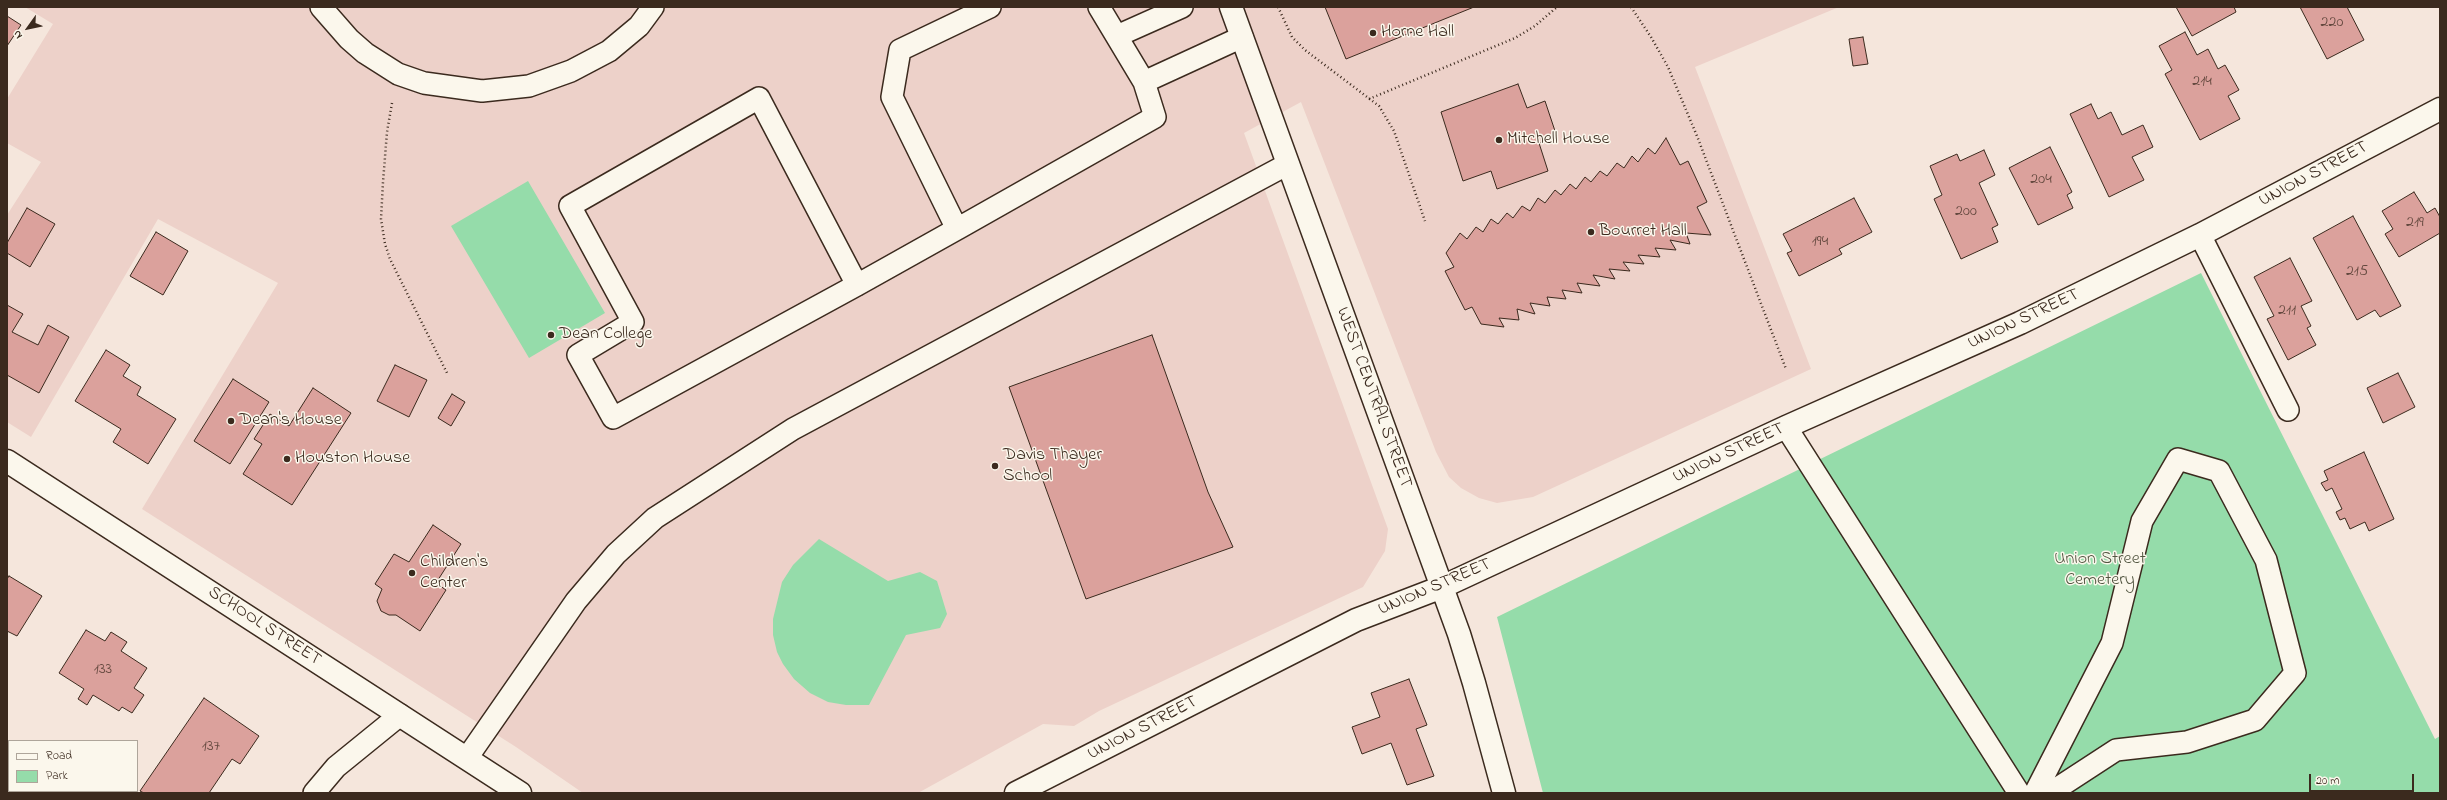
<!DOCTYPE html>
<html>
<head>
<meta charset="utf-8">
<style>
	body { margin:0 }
	#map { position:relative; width:2447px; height:800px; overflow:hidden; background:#f5e6dc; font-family:"Indie Flower",sans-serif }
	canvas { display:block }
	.frame { position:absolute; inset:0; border:8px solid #3b2a1e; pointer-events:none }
	.legend { position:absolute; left:8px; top:740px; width:130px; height:52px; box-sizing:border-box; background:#fbf7ec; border:1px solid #aea59a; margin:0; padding:5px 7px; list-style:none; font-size:12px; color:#3b2a1e }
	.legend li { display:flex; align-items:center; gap:8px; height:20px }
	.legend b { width:20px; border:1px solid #aea59a }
	.north { position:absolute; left:8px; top:8px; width:40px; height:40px; -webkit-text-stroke:3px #fbf7ec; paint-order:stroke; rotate:237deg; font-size:11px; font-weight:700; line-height:16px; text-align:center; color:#3b2a1e }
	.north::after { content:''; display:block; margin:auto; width:14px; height:18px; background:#3b2a1e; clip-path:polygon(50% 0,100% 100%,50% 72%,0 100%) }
	.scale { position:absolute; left:2309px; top:774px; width:105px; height:18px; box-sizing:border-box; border:2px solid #3b2a1e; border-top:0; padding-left:5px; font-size:12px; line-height:14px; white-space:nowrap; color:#3b2a1e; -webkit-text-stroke:3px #fbf7ec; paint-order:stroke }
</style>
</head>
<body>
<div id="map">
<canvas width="2447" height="800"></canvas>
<div class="frame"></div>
<ul class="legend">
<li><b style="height:5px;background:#fbf7ec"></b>Road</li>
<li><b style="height:11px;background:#95dcaa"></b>Park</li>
</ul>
<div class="north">N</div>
<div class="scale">20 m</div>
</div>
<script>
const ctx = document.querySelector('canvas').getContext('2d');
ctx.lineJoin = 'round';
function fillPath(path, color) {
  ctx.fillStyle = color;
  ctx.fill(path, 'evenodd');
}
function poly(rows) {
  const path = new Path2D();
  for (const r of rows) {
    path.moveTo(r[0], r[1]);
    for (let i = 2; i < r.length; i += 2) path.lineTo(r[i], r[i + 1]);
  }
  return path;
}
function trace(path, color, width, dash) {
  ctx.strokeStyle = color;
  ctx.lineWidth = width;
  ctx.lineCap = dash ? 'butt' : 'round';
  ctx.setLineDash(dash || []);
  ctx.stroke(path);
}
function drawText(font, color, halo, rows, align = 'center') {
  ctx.font = font + ' "Indie Flower",sans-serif';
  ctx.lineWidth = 3;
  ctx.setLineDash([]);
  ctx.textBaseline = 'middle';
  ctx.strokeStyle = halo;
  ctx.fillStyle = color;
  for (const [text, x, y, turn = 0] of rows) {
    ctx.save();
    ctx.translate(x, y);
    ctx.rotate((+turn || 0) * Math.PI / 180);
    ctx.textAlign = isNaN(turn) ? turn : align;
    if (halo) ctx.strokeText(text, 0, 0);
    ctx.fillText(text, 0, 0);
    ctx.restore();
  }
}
fillPath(poly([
	[25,7,1839,7,1695,67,1811,369,1533,497,1497,503,1479,498,1461,488,1449,477,1436,452,1301,102,1244,133,1388,529,1385,551,1363,587,1099,711,1074,726,1043,724,918,793,583,793,516,747,142,509,278,283,158,219,31,437,7,422,7,215,41,162,7,143,7,99,53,24]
]), '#edd1c9');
fillPath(poly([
	[528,181,605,313,529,358,451,226],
	[2201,273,2435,739,2440,736,2440,793,1543,793,1497,617],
	[819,539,888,581,920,572,937,581,947,614,940,628,906,635,869,705,846,705,828,702,810,693,794,679,783,664,777,652,773,635,773,619,782,582,793,565]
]), '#95dcaa');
const building = poly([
	[1325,7,1474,7,1346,59,1325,7],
	[2176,7,2234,7,2236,12,2192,36,2176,7],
	[2300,7,2347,7,2364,40,2327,59,2300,7],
	[7,16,21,25,7,46,7,16],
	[2185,32,2197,55,2208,49,2218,69,2225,65,2239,90,2228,96,2240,119,2200,140,2165,74,2172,70,2159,46,2185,32],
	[1863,37,1868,64,1853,66,1849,39,1863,37],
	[1518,84,1527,108,1545,101,1557,137,1539,143,1548,171,1497,189,1491,171,1463,181,1441,112,1518,84],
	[2091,104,2098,119,2111,112,2122,135,2143,125,2153,147,2132,157,2144,180,2109,197,2070,114,2091,104],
	[1666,138,1680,165,1688,161,1707,202,1697,207,1711,235,1686,233,1690,244,1670,240,1676,250,1655,248,1660,257,1638,255,1644,264,1623,262,1630,271,1609,269,1615,279,1593,275,1600,286,1577,283,1582,293,1562,290,1566,299,1547,297,1550,306,1530,303,1535,314,1517,309,1519,320,1499,318,1504,327,1481,324,1472,307,1465,310,1445,271,1454,267,1446,253,1460,233,1467,239,1476,227,1483,232,1491,219,1498,224,1507,213,1513,218,1522,206,1530,211,1538,198,1545,203,1555,190,1561,195,1570,184,1576,189,1585,177,1591,182,1600,171,1607,176,1617,163,1624,168,1632,156,1638,162,1648,148,1655,154,1666,138],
	[2050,147,2072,192,2067,195,2073,208,2038,225,2009,168,2050,147],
	[1984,150,1995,175,1979,183,1998,225,1992,228,1998,242,1961,259,1934,199,1942,195,1930,166,1957,154,1960,161,1984,150],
	[2414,192,2427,213,2435,208,2440,217,2440,233,2399,257,2385,234,2393,229,2382,211,2414,192],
	[1854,198,1872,232,1839,249,1842,254,1799,276,1787,253,1792,251,1783,234,1854,198],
	[27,208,55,224,30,267,7,253,7,243,27,208],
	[2353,216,2401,306,2380,317,2375,310,2357,320,2313,238,2353,216],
	[156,232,188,251,163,295,130,276,156,232],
	[2290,258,2312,301,2301,306,2311,326,2307,328,2316,345,2288,360,2267,319,2274,316,2254,277,2290,258],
	[7,305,23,314,12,332,38,345,48,325,69,337,39,393,7,375,7,305],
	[1152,335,1208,492,1233,547,1086,599,1009,387,1152,335],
	[106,350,130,365,123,376,141,387,137,395,176,419,148,464,113,442,121,429,75,401,106,350],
	[395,365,427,380,409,417,377,401,395,365],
	[2398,373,2415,407,2383,423,2367,388,2398,373],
	[233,379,269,402,230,464,194,441,233,379],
	[313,388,351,413,292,505,243,474,262,444,254,439,270,414,289,426,313,388],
	[452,394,465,402,451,426,438,418,452,394],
	[2364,452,2394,519,2369,531,2365,522,2350,529,2345,518,2340,520,2336,512,2342,509,2332,488,2326,491,2321,483,2328,480,2324,471,2364,452],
	[433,525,461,544,436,583,446,590,420,631,396,615,389,615,381,611,377,601,382,589,375,584,394,554,409,562,433,525],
	[9,576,42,596,17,636,7,631,7,579,9,576],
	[86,630,105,641,111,632,127,642,121,651,147,668,134,688,144,695,132,713,122,707,119,711,93,695,87,705,78,699,84,689,59,673,86,630],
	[1409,679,1427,725,1416,729,1434,776,1407,785,1391,743,1362,754,1352,727,1380,717,1371,693,1409,679],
	[204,698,259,736,240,764,232,759,209,793,144,793,140,791,204,698],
	[9,756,9,778,7,776,7,758,9,756]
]);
fillPath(building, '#dba19c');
trace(building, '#3b2a1e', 1);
const service = poly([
	[321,7,349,39,365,53,398,74,424,83,482,91,529,86,571,71,609,51,639,26,653,7],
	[1117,36,1182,7],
	[1144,82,1242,37],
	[957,229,1155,117,1144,82,1099,7],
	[2200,235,2288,410],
	[857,285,759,98,570,206,633,322,578,355,613,418,857,285,957,229,892,97,900,50,990,7],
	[1786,427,2019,793],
	[467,758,576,601,616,554,655,518,793,429,1288,164],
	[314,793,336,767,400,715],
	[2035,793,2112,643,2142,521,2178,459,2219,471,2266,560,2295,673,2255,720,2187,742,2116,750,2050,793]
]);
const minor = poly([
	[7,461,520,793]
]);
const secondary = poly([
	[1231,7,1459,634,1474,683,1504,793],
	[1016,793,1356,620,1442,587,1786,427,2020,323,2200,235,2440,109]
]);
trace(service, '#3b2a1e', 24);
trace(minor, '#3b2a1e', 25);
trace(secondary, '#3b2a1e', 25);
trace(poly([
	[1278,7,1292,37,1305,50,1379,106,1394,131,1425,221],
	[1631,7,1651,37,1668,67,1697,136,1786,369],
	[1369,99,1515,38,1535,26,1557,7],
	[392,103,387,132,383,182,381,219,385,244,390,259,447,373]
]), '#3b2a1e', 2.5, [1, 3]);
trace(service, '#fbf7ec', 21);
trace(minor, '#fbf7ec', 22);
trace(secondary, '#fbf7ec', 22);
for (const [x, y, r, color] of [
	[1373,33,4,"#3b2a1e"],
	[1499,140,4,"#3b2a1e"],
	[1591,232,4,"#3b2a1e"],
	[551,335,4,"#3b2a1e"],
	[231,421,4,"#3b2a1e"],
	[287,459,4,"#3b2a1e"],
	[995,466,4,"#3b2a1e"],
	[412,573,4,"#3b2a1e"]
]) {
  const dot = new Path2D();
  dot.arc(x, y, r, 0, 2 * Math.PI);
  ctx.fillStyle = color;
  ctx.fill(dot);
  trace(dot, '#fbf7ec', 1.5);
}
drawText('16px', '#63483e', null, [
	["220",2332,23],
	["214",2202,82],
	["204",2041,180],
	["200",1966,212],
	["219",2415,223],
	["194",1820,242],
	["215",2357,272],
	["211",2287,311],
	["133",103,670],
	["137",211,747]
]);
drawText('18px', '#3b2a1e', '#fbf7ec', [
	["Horne Hall",1381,33],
	["Mitchell House",1507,140],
	["Bourret Hall",1599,232],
	["Dean College",559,335],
	["Dean's House",239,421],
	["Davis Thayer",1003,456],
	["School",1003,477],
	["Houston House",295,459],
	["Children's",420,563],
	["Center",420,584]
], 'left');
drawText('18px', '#3b2a1e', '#fbf7ec', [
	["UNION STREET",2314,175,-28],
	["UNION STREET",2024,320,-25],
	["WEST CENTRAL STREET",1373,398,70],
	["UNION STREET",1729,454,-25],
	["UNION STREET",1435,588,-23],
	["SCHOOL STREET",264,627,33],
	["UNION STREET",1143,729,-27]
]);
drawText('18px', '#525641', '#fbf7ec', [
	["Union Street",2100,560],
	["Cemetery",2100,581]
]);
</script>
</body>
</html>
